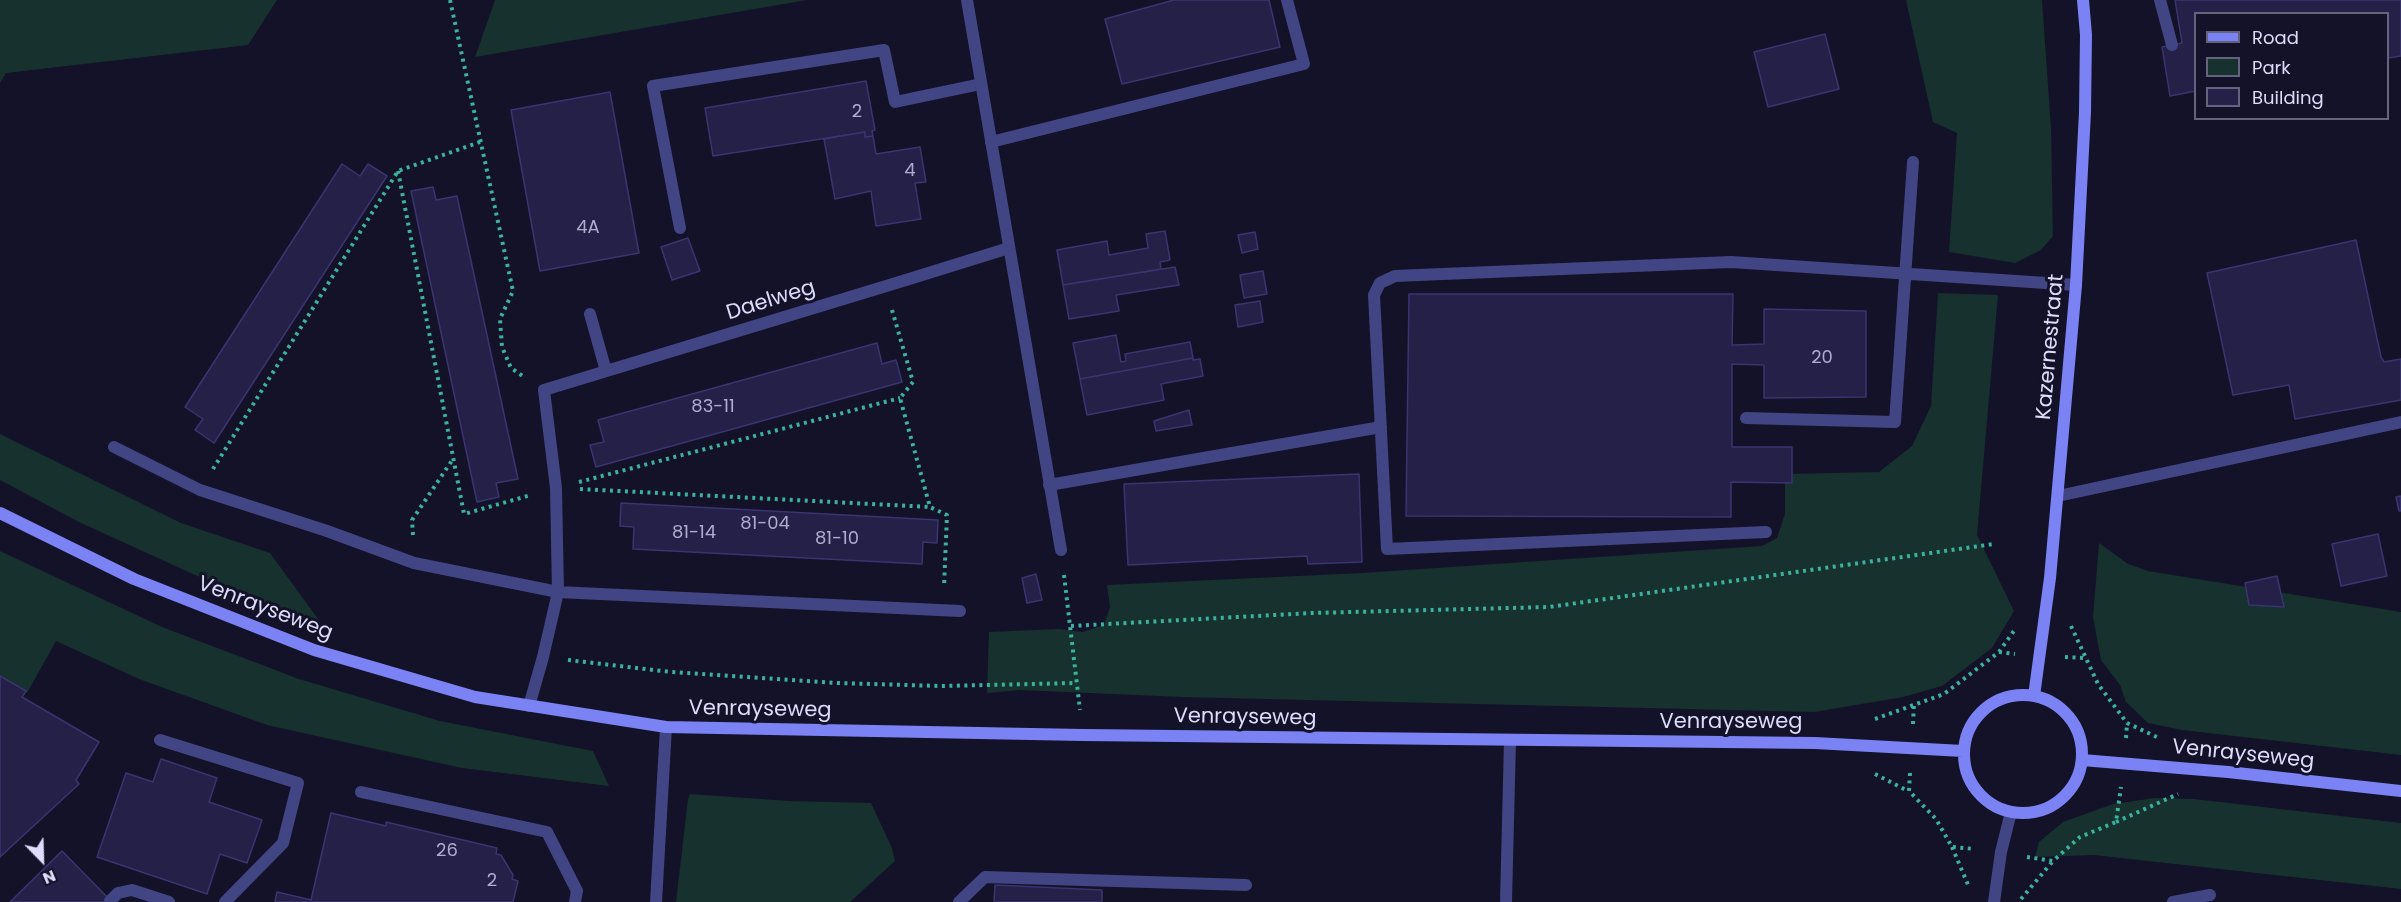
<!DOCTYPE html>
<html>
<head>
<meta charset="utf-8">
<style>
	body { margin:0 }
	#map { position:relative; width:2401px; height:902px; overflow:hidden; background:#141228; font-family:Poppins,sans-serif }
	canvas { display:block }
	.legend { position:absolute; left:2194px; top:12px; width:195px; height:108px; box-sizing:border-box; background:#141228; border:2px solid #64637d; margin:0; padding:8px 10px; list-style:none; font-size:18px; color:#dddcfc }
	.legend li { display:flex; align-items:center; gap:12px; height:30px }
	.legend b { width:30px; border:2px solid #64637d }
	.north { position:absolute; left:12px; top:830px; width:60px; height:60px; -webkit-text-stroke:4px #141228; paint-order:stroke; rotate:157deg; font-size:16px; font-weight:700; line-height:24px; text-align:center; color:#dddcfc }
	.north::after { content:''; display:block; margin:auto; width:21px; height:27px; background:#dddcfc; clip-path:polygon(50% 0,100% 100%,50% 72%,0 100%) }
</style>
</head>
<body>
<div id="map">
<canvas width="2401" height="902"></canvas>
<ul class="legend">
<li><b style="height:8px;background:#7b83f4"></b>Road</li>
<li><b style="height:16px;background:#16312e"></b>Park</li>
<li><b style="height:16px;background:#242047"></b>Building</li>
</ul>
<div class="north">N</div>
</div>
<script>
const ctx = document.querySelector('canvas').getContext('2d');
ctx.lineJoin = 'round';
function fillPath(path, color) {
  ctx.fillStyle = color;
  ctx.fill(path, 'evenodd');
}
function poly(rows) {
  const path = new Path2D();
  for (const r of rows) {
    if (r.length === 3) {
      path.moveTo(r[0] + r[2], r[1]);
      path.arc(r[0], r[1], r[2], 0, 2 * Math.PI);
      continue;
    }
    path.moveTo(r[0], r[1]);
    for (let i = 2; i < r.length; i += 2) path.lineTo(r[i], r[i + 1]);
  }
  return path;
}
function trace(path, color, width, dash) {
  ctx.strokeStyle = color;
  ctx.lineWidth = width;
  ctx.lineCap = dash ? 'butt' : 'round';
  ctx.setLineDash(dash || []);
  ctx.stroke(path);
}
function drawText(font, color, halo, rows, align = 'center') {
  ctx.font = font + ' Poppins,sans-serif';
  ctx.lineWidth = 6;
  ctx.setLineDash([]);
  ctx.textBaseline = 'middle';
  ctx.strokeStyle = halo;
  ctx.fillStyle = color;
  for (const [text, x, y, turn = 0] of rows) {
    ctx.save();
    ctx.translate(x, y);
    ctx.rotate((+turn || 0) * Math.PI / 180);
    ctx.textAlign = isNaN(turn) ? turn : align;
    if (halo) ctx.strokeText(text, 0, 0);
    ctx.fillText(text, 0, 0);
    ctx.restore();
  }
}
fillPath(poly([
	[0,0,277,0,248,45,6,73,0,83],
	[495,0,807,0,475,57],
	[1906,0,2042,0,2051,128,2053,236,2041,250,2015,263,1949,252,1957,133,1933,122],
	[1938,293,1998,295,1977,535,2014,611,1992,648,1942,686,1903,697,1814,712,1182,697,1020,690,987,693,989,632,1059,629,1083,632,1104,625,1110,607,1107,585,1362,573,1762,546,1777,538,1785,514,1785,474,1879,472,1912,446,1931,406],
	[0,434,181,523,270,553,324,627,195,575,79,522,0,480],
	[2099,543,2128,564,2148,571,2401,612,2401,755,2182,730,2148,723,2126,702,2120,685,2101,660,2093,617],
	[0,551,162,627,299,679,440,721,593,751,609,786,462,768,267,725,139,679,56,641,27,693,0,676],
	[690,794,789,801,871,803,892,848,895,861,850,902,676,902,688,799],
	[2155,798,2194,799,2401,823,2401,889,2094,855,2035,857,2039,842,2063,822,2113,804]
]), '#16312e');
const building = poly([
	[1174,0,1269,0,1280,47,1122,84,1105,19,1174,0],
	[2175,0,2401,0,2401,56,2388,58,2388,14,2196,14,2196,91,2170,96,2162,47,2182,43,2175,0],
	[1825,34,1839,89,1768,107,1754,52,1825,34],
	[866,81,875,130,872,131,873,136,865,137,865,132,713,156,705,108,866,81],
	[610,92,639,253,540,271,511,110,610,92],
	[865,132,865,137,873,136,876,154,920,147,926,182,915,183,921,219,876,226,871,191,835,199,824,139,865,132],
	[342,164,360,176,368,164,387,176,214,443,195,430,203,419,185,407,342,164],
	[433,187,436,200,457,196,518,479,496,483,499,497,477,502,411,191,433,187],
	[1165,231,1170,260,1160,262,1161,269,1063,285,1057,250,1107,241,1109,255,1148,248,1146,234,1165,231],
	[1255,232,1258,249,1242,253,1238,235,1255,232],
	[688,238,700,271,672,280,661,247,688,238],
	[2356,240,2381,357,2384,362,2401,359,2401,400,2295,419,2289,385,2233,395,2207,273,2356,240],
	[1175,267,1179,285,1116,295,1119,311,1069,319,1063,285,1175,267],
	[1263,271,1267,294,1244,298,1240,275,1263,271],
	[1409,294,1733,294,1732,345,1764,344,1764,309,1866,311,1866,397,1764,398,1764,365,1732,364,1732,447,1792,447,1792,483,1731,482,1731,517,1406,516,1409,294],
	[1260,301,1263,322,1238,327,1235,305,1260,301],
	[1116,335,1121,362,1126,361,1125,354,1190,342,1193,358,1080,379,1073,343,1116,335],
	[877,343,882,364,896,360,902,382,596,467,590,445,604,442,598,420,877,343],
	[1193,358,1193,360,1200,359,1203,376,1161,384,1164,400,1087,415,1080,379,1193,358],
	[1189,410,1192,425,1156,431,1154,421,1189,410],
	[1359,474,1362,562,1308,564,1307,556,1128,565,1124,484,1359,474],
	[2401,496,2401,511,2399,511,2396,497,2401,496],
	[621,503,938,520,937,543,923,542,922,564,633,549,634,527,620,526,621,503],
	[2378,534,2387,576,2341,586,2332,544,2378,534],
	[1036,574,1042,600,1027,603,1022,578,1036,574],
	[2277,576,2284,607,2249,605,2245,583,2277,576],
	[0,676,26,691,22,697,99,742,76,780,79,784,0,857,0,676],
	[161,759,217,778,209,802,262,820,247,863,220,854,207,894,97,857,126,773,153,782,161,759],
	[331,813,386,826,386,822,497,848,496,854,501,855,513,875,512,879,518,881,513,902,275,902,277,892,311,900,331,813],
	[62,851,112,902,10,902,62,851],
	[995,885,1102,890,1102,902,994,902,995,885]
]);
fillPath(building, '#242047');
trace(building, '#3a3471', 1.5);
trace(poly([
	[450,0,513,291,500,319,502,347,511,368,524,377],
	[398,171,464,514,531,495],
	[892,310,913,382,900,398,930,507,947,515,944,587],
	[213,469,398,171,480,142],
	[579,482,900,398],
	[580,489,930,507],
	[413,535,412,520,453,459],
	[1064,575,1080,710],
	[1071,626,1312,613,1549,607,1994,544],
	[2071,626,2098,684,2127,723,2159,738],
	[1999,652,2015,654],
	[2065,657,2085,658],
	[568,660,671,672,837,683,940,686,1077,683],
	[1875,719,1944,694,1999,652,2016,628],
	[1913,724,1914,703],
	[2126,738,2127,723],
	[1910,773,1909,791,1936,819,1952,847,1975,849],
	[1875,774,1908,791],
	[2116,822,2178,794],
	[1952,847,1969,887],
	[2027,857,2053,861,2080,837,2116,822,2121,787],
	[2021,899,2053,861]
]), '#3bb19f', 4, [3, 4.5]);
trace(poly([
	[2160,0,2172,45],
	[991,142,1304,64,1287,0],
	[680,228,653,86,884,50,895,102,981,84],
	[906,280,1009,248],
	[1746,418,1895,422,1913,162],
	[1049,485,1381,427],
	[1766,532,1387,549,1374,295,1380,283,1395,276,1731,262,2076,285],
	[160,740,298,783,283,843,225,902],
	[361,792,547,832,577,891,575,902],
	[110,901,118,893,132,890,169,902],
	[959,902,985,877,1246,885],
	[1506,902,1510,741],
	[2173,902,2210,895]
]), '#414583', 12);
trace(poly([
	[967,0,1061,550],
	[590,314,606,371],
	[114,447,200,490,327,531,414,563,558,592,960,611],
	[2058,496,2401,422],
	[529,706,543,657,558,592,556,488,544,390,906,280],
	[656,902,666,727],
	[1994,902,2001,852,2011,812]
]), '#414583', 12);
trace(poly([
	[0,513,134,579,314,650,475,697,666,727,1083,735,1815,743,1963,751],
	[2023,754,59],
	[2034,696,2050,578,2076,285,2085,112,2086,35,2083,0],
	[2082,760,2228,772,2401,791]
]), '#7b83f4', 12);
drawText('18px', '#afadcf', null, [
	["2",857,112],
	["4",910,171],
	["4A",588,228],
	["20",1822,358],
	["83-11",713,407],
	["81-04",765,524],
	["81-14",694,533],
	["81-10",837,539],
	["26",447,851],
	["2",492,881]
]);
drawText('21px', '#dddcfc', '#141228', [
	["Daelweg",771,301,-17],
	["Kazernestraat",2051,347,-85],
	["Venrayseweg",265,609,21],
	["Venrayseweg",760,710,1],
	["Venrayseweg",1245,718,1],
	["Venrayseweg",1731,723],
	["Venrayseweg",2243,755,6]
]);
</script>
</body>
</html>
